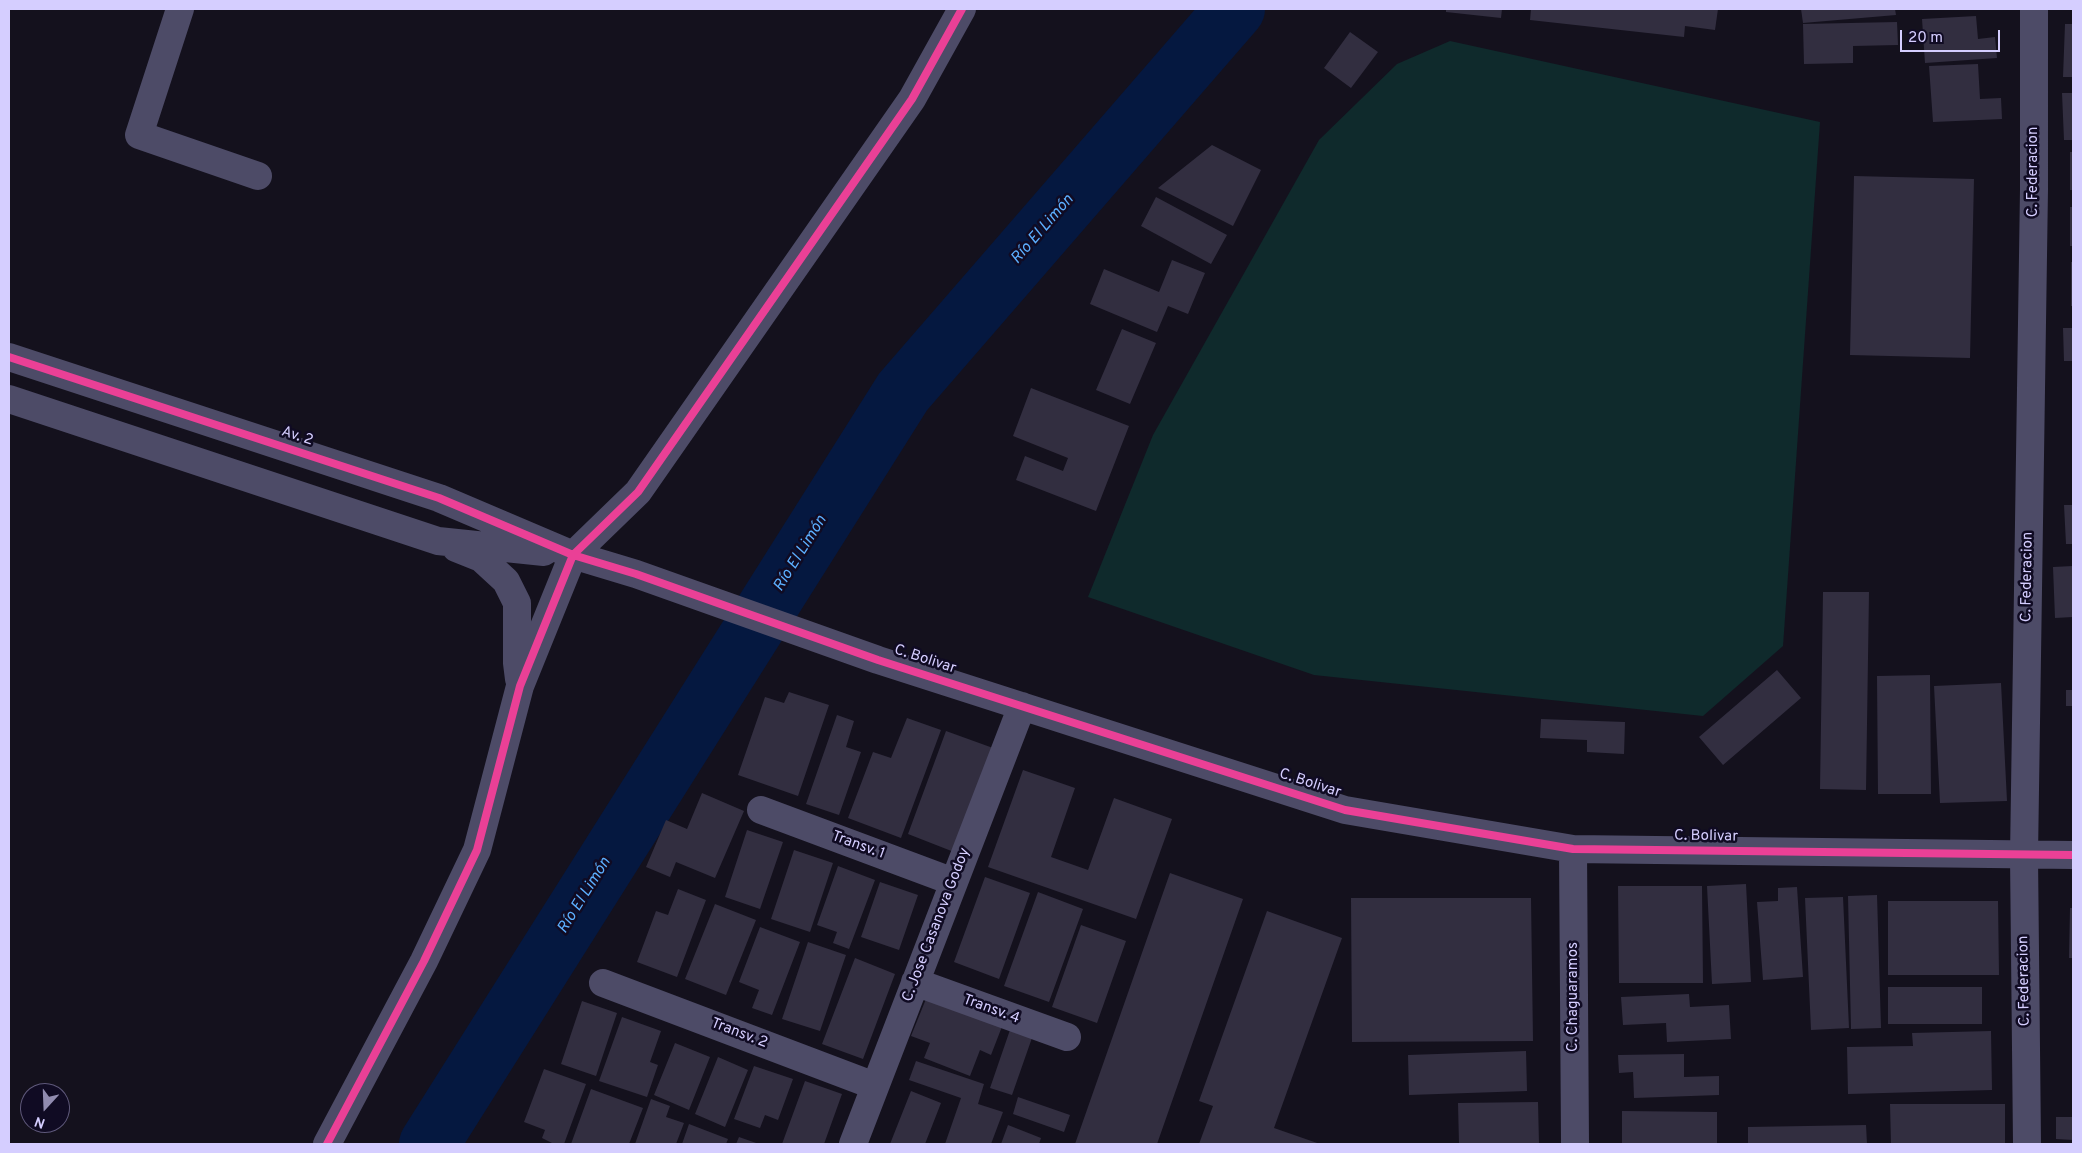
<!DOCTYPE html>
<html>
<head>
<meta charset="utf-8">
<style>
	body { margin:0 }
	#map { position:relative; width:2082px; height:1153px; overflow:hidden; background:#14111d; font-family:Overpass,sans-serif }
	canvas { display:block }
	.frame { position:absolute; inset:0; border:10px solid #d5ceff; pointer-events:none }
	.north { position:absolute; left:20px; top:1083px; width:50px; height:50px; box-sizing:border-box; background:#100b23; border:1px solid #5f597b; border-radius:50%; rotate:200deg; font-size:14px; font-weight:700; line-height:20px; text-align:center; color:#d5ceff }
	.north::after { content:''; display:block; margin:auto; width:18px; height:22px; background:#918cb0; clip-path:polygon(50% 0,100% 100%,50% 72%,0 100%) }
	.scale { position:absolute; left:1900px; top:30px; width:100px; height:22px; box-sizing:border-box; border:2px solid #d5ceff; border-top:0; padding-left:6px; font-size:15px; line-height:18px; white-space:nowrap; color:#d5ceff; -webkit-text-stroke:4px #100b23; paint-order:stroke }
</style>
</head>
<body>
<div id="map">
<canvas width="2082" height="1153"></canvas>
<div class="frame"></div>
<div class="north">N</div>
<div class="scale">20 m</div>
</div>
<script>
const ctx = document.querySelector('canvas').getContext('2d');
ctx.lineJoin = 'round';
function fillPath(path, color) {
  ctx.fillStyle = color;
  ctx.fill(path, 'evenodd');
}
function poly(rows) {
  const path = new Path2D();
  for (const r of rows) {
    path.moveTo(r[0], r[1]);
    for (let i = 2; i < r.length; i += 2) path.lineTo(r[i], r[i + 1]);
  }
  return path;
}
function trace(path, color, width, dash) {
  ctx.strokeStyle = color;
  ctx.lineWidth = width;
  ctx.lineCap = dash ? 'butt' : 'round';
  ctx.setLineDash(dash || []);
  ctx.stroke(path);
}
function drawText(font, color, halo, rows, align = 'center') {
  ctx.font = font + ' Overpass,sans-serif';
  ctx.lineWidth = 5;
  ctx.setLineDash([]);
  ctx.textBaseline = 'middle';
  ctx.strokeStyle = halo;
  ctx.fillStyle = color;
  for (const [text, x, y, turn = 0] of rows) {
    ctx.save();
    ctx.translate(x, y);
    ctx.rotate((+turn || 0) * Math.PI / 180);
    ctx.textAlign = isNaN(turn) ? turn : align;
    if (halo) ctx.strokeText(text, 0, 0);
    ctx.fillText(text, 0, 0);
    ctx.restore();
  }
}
fillPath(poly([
	[1450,41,1820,122,1783,646,1703,716,1314,675,1088,597,1153,435,1319,140,1397,64]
]), '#0f2a2c');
trace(poly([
	[429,1144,903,392,1235,9]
]), '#051840', 60);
fillPath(poly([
	[1446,9,1502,9,1501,18,1446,12],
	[1531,9,1718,9,1715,30,1685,26,1684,37,1530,20],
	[1801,9,1895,9,1896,15,1803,23],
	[1976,16,1978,39,1995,37,1997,58,1925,63,1922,19],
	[1897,22,1898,45,1853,46,1853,63,1804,64,1803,24],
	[2065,24,2073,24,2073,77,2063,77],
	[1350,32,1378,52,1351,88,1324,68],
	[1978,64,1980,99,2001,98,2002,119,1933,122,1929,66],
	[2062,93,2073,93,2073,140,2064,140],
	[1212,145,1261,170,1233,226,1158,188],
	[2070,152,2073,152,2073,190,2070,190],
	[1854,176,1974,179,1970,358,1850,355],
	[1156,197,1227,235,1211,264,1141,226],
	[2070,207,2073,207,2073,246,2070,246],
	[1172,260,1205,273,1188,314,1168,306,1157,332,1090,304,1104,269,1159,292],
	[2071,262,2073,262,2073,306,2071,306],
	[2063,328,2073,328,2073,361,2064,361],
	[1122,329,1156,343,1130,404,1096,390],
	[1031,388,1129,426,1096,511,1016,480,1025,456,1063,471,1068,458,1013,436],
	[2064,505,2073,505,2073,544,2066,544],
	[2073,566,2073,617,2055,618,2053,567],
	[1823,592,1869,592,1866,790,1820,789],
	[1777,670,1801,698,1723,765,1699,737],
	[1930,675,1931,794,1878,794,1877,676],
	[2001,683,2007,801,1940,803,1934,686],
	[2066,690,2073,690,2073,706,2066,706],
	[789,692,829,705,798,796,738,775,765,697,784,703],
	[837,715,854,721,846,747,861,752,839,815,806,804],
	[907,718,941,730,901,838,848,818,873,752,891,758],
	[1541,719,1625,722,1624,754,1587,752,1587,740,1540,738],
	[946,731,993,748,954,852,908,834],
	[1023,770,1075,788,1051,857,1088,870,1114,798,1172,819,1136,919,988,867],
	[702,793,744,811,715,878,676,862,670,877,646,867,666,820,687,829],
	[747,830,783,842,760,909,725,897],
	[794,850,833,863,810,932,771,919],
	[838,866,875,880,849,949,833,943,837,932,817,925],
	[1170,873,1243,899,1157,1144,1075,1144],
	[985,877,1030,893,999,979,954,962],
	[880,882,918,895,899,950,861,937],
	[1746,884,1751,982,1712,984,1707,886],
	[1618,886,1702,886,1703,983,1619,983],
	[1797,887,1803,977,1763,980,1757,902,1778,901,1778,888],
	[678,889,706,900,677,977,637,962,656,911,668,915],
	[1038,892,1083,909,1049,1002,1004,986],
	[1877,895,1881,1028,1851,1029,1848,896],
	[1843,897,1849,1028,1811,1030,1805,898],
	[1351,898,1531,898,1533,1041,1352,1042],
	[1888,901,1998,901,1999,975,1888,975],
	[715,904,756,920,726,995,685,979],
	[2070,908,2073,908,2073,958,2069,958],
	[1267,911,1342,938,1274,1128,1320,1144,1199,1144,1213,1106,1199,1101],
	[1081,925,1126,941,1097,1023,1052,1007],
	[760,927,800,942,772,1015,752,1008,759,990,739,982],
	[808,942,846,955,820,1031,782,1019],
	[855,958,895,974,863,1059,822,1044],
	[1888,987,1982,987,1982,1024,1888,1024],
	[928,994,1003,1024,991,1055,980,1050,970,1076,924,1058,930,1043,911,1036],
	[1689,994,1690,1007,1729,1005,1731,1039,1667,1042,1666,1023,1623,1025,1621,997],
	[582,1001,617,1013,596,1076,561,1064],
	[622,1017,661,1031,650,1062,658,1065,647,1097,599,1081],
	[1011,1027,1033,1035,1012,1095,990,1088],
	[1991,1031,1992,1090,1848,1094,1847,1047,1913,1046,1912,1033],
	[675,1043,710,1057,689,1110,654,1095],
	[1526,1051,1527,1091,1409,1095,1408,1055],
	[1684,1054,1684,1077,1719,1076,1719,1095,1634,1098,1633,1072,1619,1073,1618,1055],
	[718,1057,748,1070,725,1127,695,1114],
	[916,1061,984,1084,978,1104,1003,1112,991,1144,945,1144,961,1098,909,1080],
	[754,1066,793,1079,778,1120,765,1115,760,1128,734,1119],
	[544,1069,586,1084,564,1144,554,1144,542,1138,545,1130,524,1122],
	[805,1081,842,1094,824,1144,782,1144],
	[591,1089,643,1108,629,1144,571,1144],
	[911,1091,941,1103,925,1144,890,1144],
	[1018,1097,1070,1115,1064,1132,1013,1114],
	[651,1099,670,1106,666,1117,684,1123,676,1144,635,1144],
	[1538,1102,1539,1144,1459,1144,1458,1103],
	[1890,1104,2005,1104,2005,1144,1891,1144],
	[1622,1111,1717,1112,1717,1144,1622,1144],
	[2056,1117,2073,1117,2073,1140,2056,1139],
	[689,1124,728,1139,726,1144,682,1144],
	[1008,1125,1041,1138,1039,1144,1001,1144],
	[1866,1125,1867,1144,1748,1144,1748,1127],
	[739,1137,759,1144,736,1144]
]), '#322e40');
trace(poly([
	[180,9,139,135,258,176],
	[9,357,439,498,573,555,636,574,878,660,1345,810,1573,849,2073,855],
	[9,399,438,541,544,552],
	[456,548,481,558,506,581,517,603,517,663,519,679],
	[761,810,954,882],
	[1573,849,1575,1144],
	[915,982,1067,1037],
	[603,983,875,1086],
	[327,1144,424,961,477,850,520,686,573,555,638,492,912,99,962,9],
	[853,1144,1022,706],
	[2027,1144,2024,856,2034,189,2034,9]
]), '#4d4b67', 28);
trace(poly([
	[9,357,439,498,573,555,636,574,878,660,1345,810,1573,849,2073,855],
	[327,1144,424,961,477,850,520,686,573,555,638,492,912,99,962,9]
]), '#ea4096', 8);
drawText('15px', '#d5ceff', '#100b23', [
	["C. Federacion",2034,172,-90],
	["Av. 2",297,437,18],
	["C. Federacion",2028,577,-89],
	["C. Bolivar",925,660,18],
	["C. Bolivar",1310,784,18],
	["C. Bolivar",1706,837,1],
	["Transv. 1",858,846,20],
	["C. Jose Casanova Godoy",937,925,-69],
	["C. Federacion",2025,981,-91],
	["C. Chaguaramos",1574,997,-90],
	["Transv. 4",991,1010,20],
	["Transv. 2",739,1034,21]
]);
drawText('italic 16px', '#5cafff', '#100b23', [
	["Río El Limón",1043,230,-49],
	["Río El Limón",801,554,-58],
	["Río El Limón",585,896,-58]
]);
</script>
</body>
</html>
